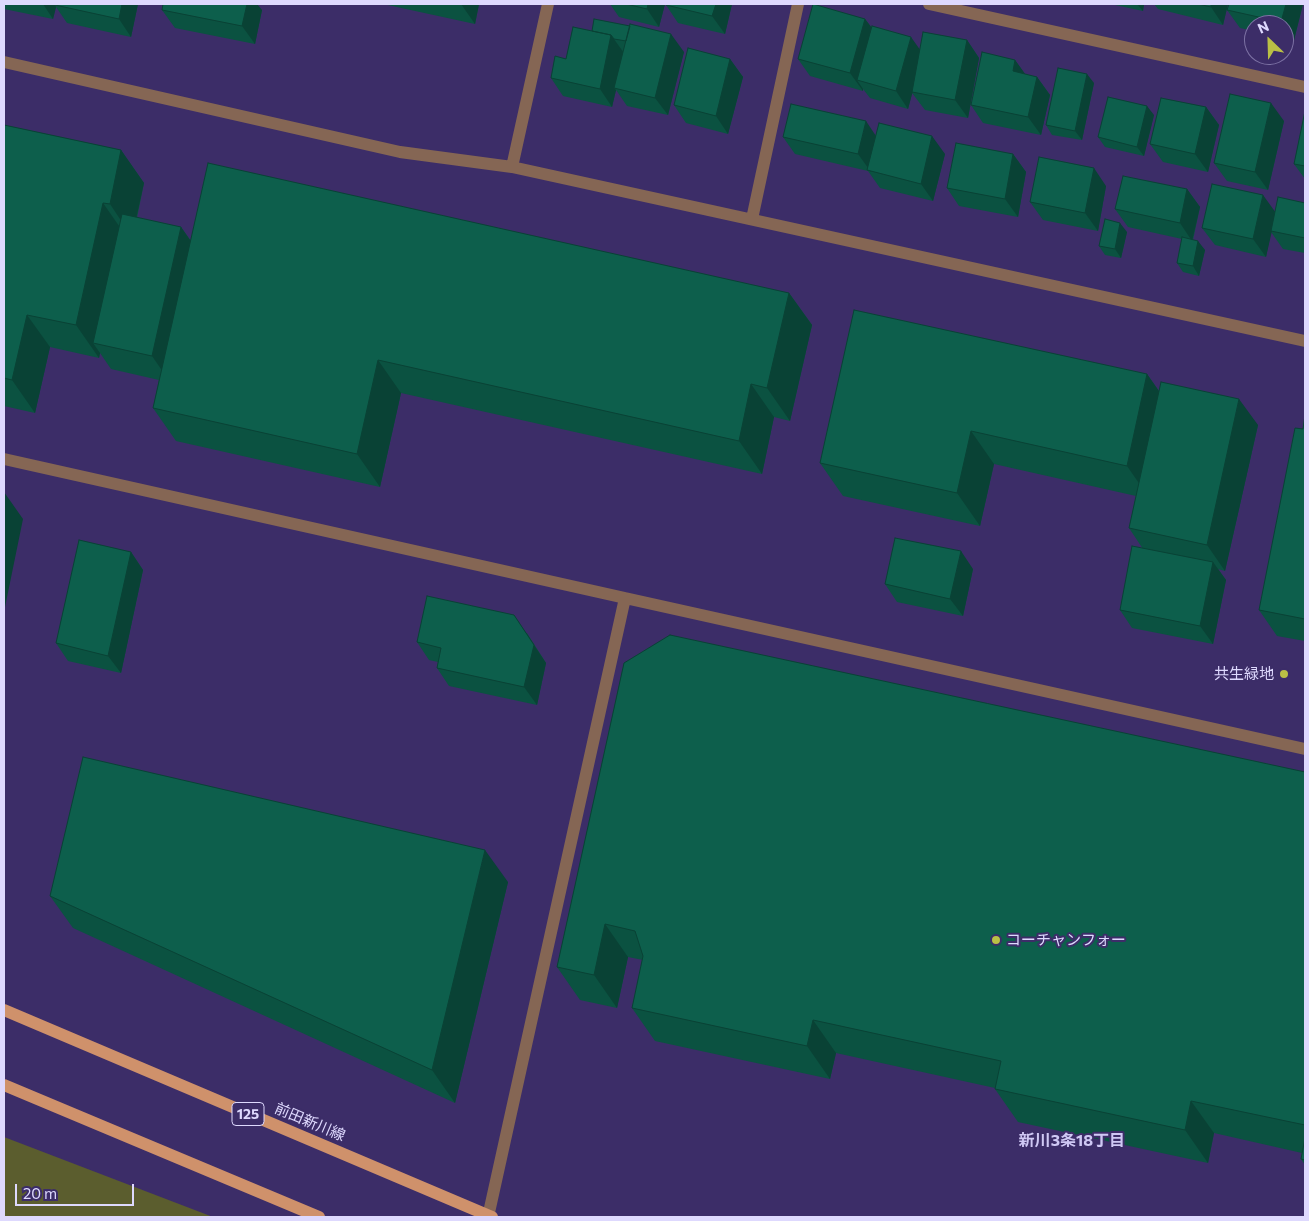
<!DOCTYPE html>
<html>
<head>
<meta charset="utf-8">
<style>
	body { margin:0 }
	#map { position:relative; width:1309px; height:1221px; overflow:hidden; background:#3c2d68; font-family:Commissioner,sans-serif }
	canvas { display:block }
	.frame { position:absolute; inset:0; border:5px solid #ded9fe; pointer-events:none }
	.north { position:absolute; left:1244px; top:15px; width:50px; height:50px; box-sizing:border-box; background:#3c2d68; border:1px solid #7d72a4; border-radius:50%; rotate:336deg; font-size:14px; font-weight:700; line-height:20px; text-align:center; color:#ded9fe }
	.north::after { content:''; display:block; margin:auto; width:18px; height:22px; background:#bac045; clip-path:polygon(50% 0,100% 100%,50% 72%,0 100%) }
	.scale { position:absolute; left:15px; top:1184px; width:119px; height:22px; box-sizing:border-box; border:2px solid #ded9fe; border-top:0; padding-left:6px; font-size:15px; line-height:18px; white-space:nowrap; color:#ded9fe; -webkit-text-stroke:4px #3c2d68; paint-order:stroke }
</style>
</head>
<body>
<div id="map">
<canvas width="1309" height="1221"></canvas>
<div class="frame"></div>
<div class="north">N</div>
<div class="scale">20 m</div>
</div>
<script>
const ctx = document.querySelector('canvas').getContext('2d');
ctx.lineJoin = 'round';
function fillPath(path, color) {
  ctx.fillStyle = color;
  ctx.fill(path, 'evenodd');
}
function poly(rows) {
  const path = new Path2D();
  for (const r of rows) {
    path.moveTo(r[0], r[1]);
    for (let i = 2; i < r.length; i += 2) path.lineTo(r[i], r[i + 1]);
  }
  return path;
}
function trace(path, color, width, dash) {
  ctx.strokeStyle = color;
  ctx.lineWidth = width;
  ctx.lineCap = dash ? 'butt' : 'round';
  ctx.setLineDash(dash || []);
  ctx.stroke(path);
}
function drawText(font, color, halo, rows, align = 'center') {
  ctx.font = font + ' Commissioner,"Noto Sans JP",sans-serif';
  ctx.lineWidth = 4;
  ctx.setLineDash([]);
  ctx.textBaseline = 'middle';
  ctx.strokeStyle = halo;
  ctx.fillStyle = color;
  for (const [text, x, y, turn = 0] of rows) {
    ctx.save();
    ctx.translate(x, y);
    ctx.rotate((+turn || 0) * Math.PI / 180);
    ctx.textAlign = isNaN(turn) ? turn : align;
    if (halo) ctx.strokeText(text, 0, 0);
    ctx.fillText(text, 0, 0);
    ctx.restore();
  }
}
fillPath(poly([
	[4,1137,213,1217,4,1217]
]), '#5b5d2e');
trace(poly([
	[548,4,512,167,1305,341],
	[929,4,1305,87],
	[4,62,400,152,512,167],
	[752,219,798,4],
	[4,459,625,598,488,1217],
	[625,598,1305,749]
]), '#856654', 12);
trace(poly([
	[4,1010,492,1217],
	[4,1085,319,1217]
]), '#cf916b', 12);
fillPath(poly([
	[4,4,138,4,131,37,67,23,56,7,53,19,4,9],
	[383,4,479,4,475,24],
	[610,4,665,4,659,27,619,17],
	[666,4,732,4,725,34,678,23,666,5],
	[1114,4,1144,4,1143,11,1115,5],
	[1154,4,1228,4,1223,25,1158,9],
	[1229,4,1303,4,1294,40,1284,38,1284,25,1254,25,1254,31,1240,28,1227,10],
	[162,10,262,10,255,44,175,28],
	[865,19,872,28,920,50,967,40,979,58,968,118,925,110,912,93,908,109,870,98,863,89,863,91,810,76,798,59],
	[573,27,684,52,668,115,627,106,616,90,612,107,563,96,551,78,566,59],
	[730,59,743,77,728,134,686,123,674,105],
	[1015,60,1025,74,1037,77,1050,95,1041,135,983,123,971,105],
	[1094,83,1082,140,1052,135,1046,125],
	[1206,107,1219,125,1208,172,1163,162,1150,144],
	[1305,111,1305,179,1294,164],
	[1154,115,1144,156,1105,147,1098,137],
	[1284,121,1268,190,1227,181,1214,163],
	[4,125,121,150,144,183,137,218,181,227,191,241,789,293,812,325,790,421,774,417,762,474,401,393,380,487,176,441,153,408,159,380,111,369,100,353,99,358,50,347,35,413,4,406],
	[876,136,945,154,933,201,880,188,868,171,795,154,783,137],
	[1013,154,1026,172,1018,217,959,206,947,188],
	[1106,186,1098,231,1043,220,1030,202],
	[1187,189,1200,207,1193,240,1205,250,1199,276,1183,272,1177,263,1182,239,1128,227,1115,209],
	[1305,203,1305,253,1283,249,1271,232,1266,257,1215,245,1202,228,1275,212],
	[1127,232,1121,258,1105,255,1099,246],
	[1147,374,1159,391,1258,425,1225,571,1218,569,1226,580,1213,644,1132,628,1120,610,1143,549,1129,528,1136,496,994,464,980,526,843,496,820,463],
	[1305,415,1305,641,1277,636,1259,610,1303,429],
	[131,552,143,570,121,673,68,661,56,643],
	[973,569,963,616,897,602,885,584],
	[527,633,546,663,537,705,449,686,437,668,438,662,429,660,417,642],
	[624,663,1305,772,1305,1165,1301,1159,1302,1153,1214,1133,1208,1163,1018,1122,995,1089,995,1088,836,1053,830,1079,655,1041,632,1008,643,960,628,957,617,1008,580,1000,557,967],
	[508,882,455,1103,73,928,50,896]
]), '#0b5241');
fillPath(poly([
	[43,4,57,4,55,5,56,7,53,19],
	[122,4,138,4,131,37,119,19],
	[247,4,257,4,262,10,255,44,242,26],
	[461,4,479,4,475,24],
	[648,4,665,4,659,27,647,9],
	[716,4,732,4,725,34,712,16],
	[1137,4,1144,4,1143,11],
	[1211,4,1228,4,1223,25,1211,7],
	[1286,4,1303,4,1294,40,1281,22],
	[865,19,878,36,857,80,863,89,863,91,850,73],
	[671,34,684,52,668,115,655,98],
	[611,35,624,53,614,88,616,90,612,107,600,89],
	[911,37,923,54,908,109,896,91],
	[967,40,979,58,968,118,955,100],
	[730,59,743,77,728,134,716,116],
	[1015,60,1028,78,1013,71],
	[1087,74,1094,83,1082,140,1075,131],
	[1037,77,1050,95,1041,135,1028,117],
	[1271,103,1284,121,1268,190,1255,172],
	[1147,106,1154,115,1144,156,1137,147],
	[1206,107,1219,125,1208,172,1195,154],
	[866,121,878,139,871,172,858,154],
	[932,136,945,154,933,201,921,184],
	[121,150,144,183,132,237,110,204],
	[1013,154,1026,172,1018,217,1005,199],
	[1094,168,1106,186,1098,231,1085,213],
	[1187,189,1200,207,1192,241,1180,223],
	[1263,195,1276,213,1266,257,1253,239],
	[103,203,126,236,93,343,100,353,99,358,76,325],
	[1120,223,1127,232,1121,258,1115,249],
	[181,227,199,253,170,382,152,356],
	[1198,241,1205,250,1199,276,1193,266],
	[789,293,812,325,790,421,767,388],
	[27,315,50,347,35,413,12,380],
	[378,360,401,393,380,487,357,454],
	[1147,374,1170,407,1150,499,1127,466],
	[751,384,774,417,762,474,739,441],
	[1239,399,1258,425,1225,571,1207,545],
	[971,431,994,464,980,526,957,493],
	[4,492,23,519,4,612],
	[961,551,973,569,963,616,950,599],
	[131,552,143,570,121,673,108,656],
	[1213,562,1226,580,1213,644,1200,626],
	[514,615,546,663,537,705,524,687],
	[485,850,508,882,455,1103,432,1070],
	[605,924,628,957,617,1008,594,975],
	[813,1020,836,1053,830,1079,807,1046],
	[1191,1101,1214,1133,1208,1163,1185,1130]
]), '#094235');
const building = poly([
	[55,4,122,4,119,19,55,5,55,4],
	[163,4,247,4,242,26,162,10,163,4],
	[626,4,648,4,647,9,626,4],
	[666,4,716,4,712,16,666,5,666,4],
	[813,4,865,19,850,73,798,59,813,4],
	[1198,4,1211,4,1211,7,1198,4],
	[1229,4,1286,4,1281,22,1227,10,1229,4],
	[594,19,630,26,626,41,614,39,611,35,592,31,594,19],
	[630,24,671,34,655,98,614,88,630,24],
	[872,26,911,37,896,91,857,80,872,26],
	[573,27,611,35,600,89,551,78,555,56,566,59,573,27],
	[923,32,967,40,955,100,912,92,923,32],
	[688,48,730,59,716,116,674,105,688,48],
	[982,52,1015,60,1013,71,1037,77,1028,117,971,105,982,52],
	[1058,68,1087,74,1075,131,1046,125,1058,68],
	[1230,94,1271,103,1255,172,1214,163,1230,94],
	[1108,97,1147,106,1137,147,1098,137,1108,97],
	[1161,98,1206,107,1195,154,1150,144,1161,98],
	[791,104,866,121,858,154,783,137,791,104],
	[1305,111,1305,166,1294,164,1305,111],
	[879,123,932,136,921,184,867,170,879,123],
	[4,125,121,150,110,204,103,203,76,325,27,315,12,380,4,378,4,125],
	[956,143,1013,154,1005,199,947,188,956,143],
	[1039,157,1094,168,1085,213,1030,202,1039,157],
	[208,163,789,293,767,388,751,384,739,441,378,360,357,454,153,408,208,163],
	[1123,176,1187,189,1180,223,1115,209,1123,176],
	[1212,184,1263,195,1253,239,1202,228,1212,184],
	[1278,197,1305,203,1305,238,1271,231,1278,197],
	[122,214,181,227,152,356,93,343,122,214],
	[1105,219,1120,223,1115,249,1099,246,1105,219],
	[1182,237,1198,241,1193,266,1177,263,1182,237],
	[854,310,1147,374,1127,466,971,431,957,493,820,463,854,310],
	[1161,382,1239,399,1207,545,1129,528,1161,382],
	[1305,415,1305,619,1259,610,1295,428,1303,429,1305,415],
	[895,538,961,551,950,599,885,584,895,538],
	[79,540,131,552,108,656,56,643,79,540],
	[1132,546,1213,562,1200,626,1120,610,1132,546],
	[427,596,514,615,534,645,524,687,437,668,441,648,417,642,427,596],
	[670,635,1305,772,1305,1125,1191,1101,1185,1130,995,1089,1001,1061,813,1020,807,1046,632,1008,643,956,635,931,605,924,594,975,557,967,624,663,670,635],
	[83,757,485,850,432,1070,50,896,83,757],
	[1305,1138,1305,1160,1301,1159,1305,1138]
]);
fillPath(building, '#0d5f4c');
trace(building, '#094235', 1);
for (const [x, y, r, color] of [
	[1284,674,5,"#bac045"],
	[996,940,5,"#bac045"]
]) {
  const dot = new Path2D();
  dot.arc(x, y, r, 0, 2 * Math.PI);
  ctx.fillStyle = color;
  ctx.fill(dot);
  trace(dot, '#3c2d68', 2);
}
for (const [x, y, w] of [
	[248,1114,32]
]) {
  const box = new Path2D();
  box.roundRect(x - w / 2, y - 11.5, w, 23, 4);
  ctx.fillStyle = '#3c2d68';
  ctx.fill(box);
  trace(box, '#ded9fe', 1);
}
drawText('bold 14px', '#ded9fe', null, [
	["125",248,1114]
]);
drawText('15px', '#ded9fe', '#3c2d68', [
	["共生緑地",1274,674],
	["コーチャンフォー",1006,940,"left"]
], 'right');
drawText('15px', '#ded9fe', '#3c2d68', [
	["前田新川線",310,1122,23]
]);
drawText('bold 16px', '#cfc8f4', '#3c2d68', [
	["新川3条18丁目",1072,1141]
]);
</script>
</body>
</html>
